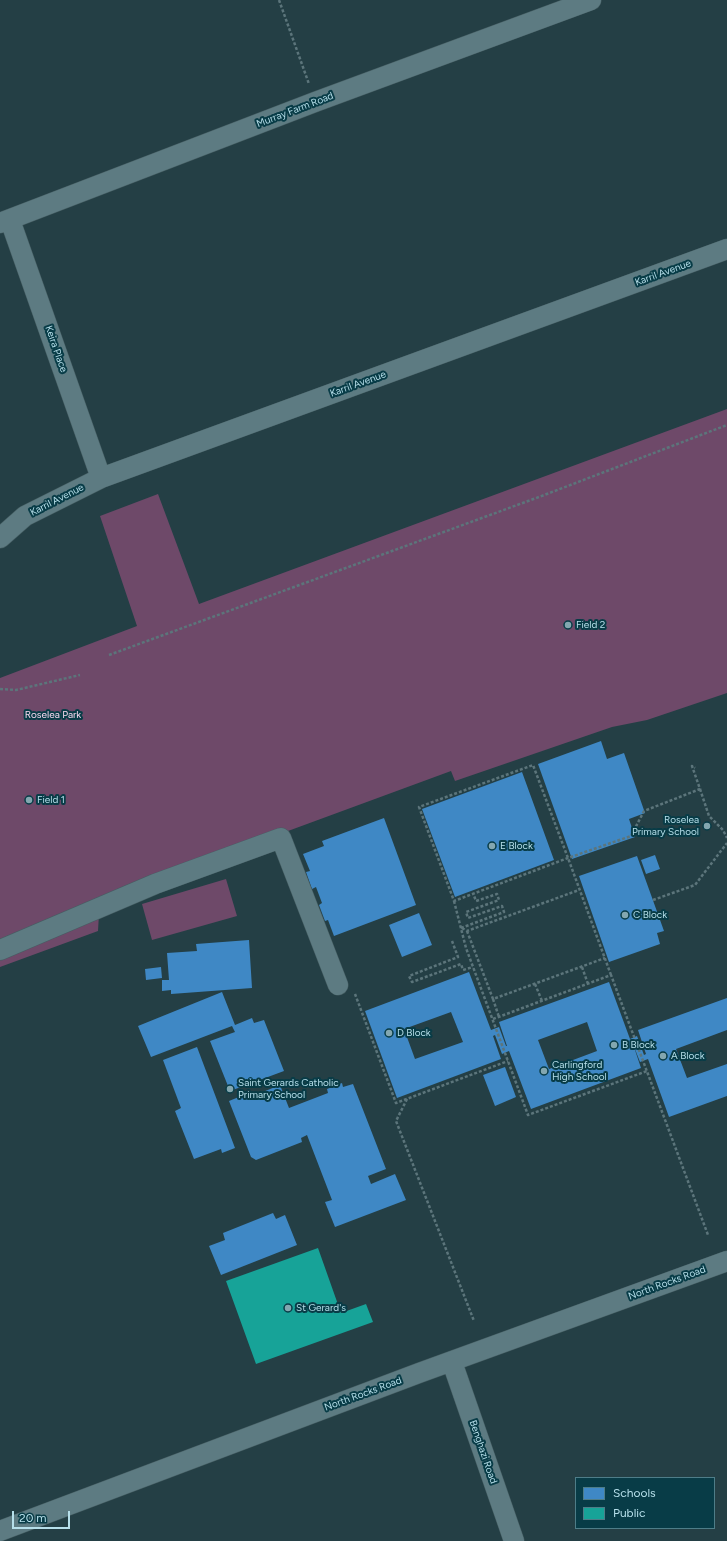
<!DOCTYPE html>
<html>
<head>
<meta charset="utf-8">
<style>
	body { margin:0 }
	#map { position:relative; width:727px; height:1541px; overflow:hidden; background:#243f45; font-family:Figtree,sans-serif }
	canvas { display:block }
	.legend { position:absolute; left:575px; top:1477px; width:140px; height:52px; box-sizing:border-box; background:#083c47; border:1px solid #4e7d88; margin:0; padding:5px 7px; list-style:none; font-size:12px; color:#b6dfea }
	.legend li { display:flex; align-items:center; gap:8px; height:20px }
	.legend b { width:20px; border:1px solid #4e7d88 }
	.scale { position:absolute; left:12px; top:1511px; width:58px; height:18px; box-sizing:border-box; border:2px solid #b6dfea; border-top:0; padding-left:5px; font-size:12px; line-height:14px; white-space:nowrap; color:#b6dfea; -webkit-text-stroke:3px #083c47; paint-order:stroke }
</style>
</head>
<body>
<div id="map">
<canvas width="727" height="1541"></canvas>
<ul class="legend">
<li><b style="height:11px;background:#3f88c5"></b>Schools</li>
<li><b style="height:11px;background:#17a398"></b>Public</li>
</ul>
<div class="scale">20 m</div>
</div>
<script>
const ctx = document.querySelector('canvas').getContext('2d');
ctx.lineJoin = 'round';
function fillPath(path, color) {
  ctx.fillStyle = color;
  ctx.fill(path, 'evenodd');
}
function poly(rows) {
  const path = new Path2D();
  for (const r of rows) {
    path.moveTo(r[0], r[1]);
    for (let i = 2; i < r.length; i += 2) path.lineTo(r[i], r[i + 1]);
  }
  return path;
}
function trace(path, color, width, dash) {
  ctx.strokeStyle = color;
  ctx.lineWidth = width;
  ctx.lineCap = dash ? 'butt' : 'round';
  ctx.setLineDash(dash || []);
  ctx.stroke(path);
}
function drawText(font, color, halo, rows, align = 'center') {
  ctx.font = font + ' Figtree,sans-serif';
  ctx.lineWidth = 4;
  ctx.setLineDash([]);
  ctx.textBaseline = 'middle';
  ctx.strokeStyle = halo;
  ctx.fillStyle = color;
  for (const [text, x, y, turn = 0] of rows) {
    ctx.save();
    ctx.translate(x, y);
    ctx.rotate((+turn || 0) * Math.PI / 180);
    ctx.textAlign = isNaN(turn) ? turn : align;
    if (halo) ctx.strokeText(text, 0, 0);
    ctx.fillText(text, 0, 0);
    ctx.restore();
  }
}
fillPath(poly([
	[727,409,727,693,647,720,612,727,455,781,451,771,269,838,99,914,98,931,0,967,0,678,137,626,100,516,158,494,199,604],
	[226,879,237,916,152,940,142,904]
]), '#6e4969');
fillPath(poly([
	[601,741,607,759,624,753,645,813,629,819,635,837,572,859,538,764],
	[522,772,554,860,455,897,422,809],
	[384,818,416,905,334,936,328,920,325,921,319,905,322,903,316,887,312,889,306,872,310,871,303,854,324,846,322,841],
	[655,855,660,869,646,874,641,860],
	[637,856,664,931,657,933,660,944,609,962,579,876],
	[419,913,432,945,402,957,389,925],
	[249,940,252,988,171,994,171,990,162,991,162,980,169,980,167,953,197,951,196,944],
	[161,967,162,978,146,980,145,969],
	[469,972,491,1030,499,1027,506,1046,507,1046,499,1022,609,982,630,1039,637,1036,644,1055,646,1054,638,1030,727,998,727,1030,676,1049,687,1078,727,1064,727,1096,669,1117,648,1059,640,1062,633,1044,641,1068,531,1109,509,1051,502,1054,495,1035,493,1036,501,1059,397,1098,365,1011],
	[451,1012,463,1042,415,1059,404,1029],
	[587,1022,597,1051,549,1069,538,1040],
	[222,992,235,1025,252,1018,254,1023,264,1020,284,1071,230,1091,210,1041,235,1032,232,1026,151,1057,138,1026],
	[197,1047,235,1148,222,1153,221,1149,194,1159,175,1111,181,1108,163,1060],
	[505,1067,516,1097,495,1106,483,1075],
	[342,1083,343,1087,353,1084,386,1169,368,1176,371,1184,395,1174,406,1200,335,1227,325,1202,332,1200,307,1135,301,1138,302,1142,256,1160,251,1157,229,1101,251,1092,253,1096,280,1085,289,1108,328,1093,327,1089],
	[273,1213,276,1219,285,1215,297,1245,221,1275,209,1246,225,1240,223,1233]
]), '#3f88c5');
fillPath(poly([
	[318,1248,341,1313,366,1304,373,1322,256,1364,226,1281]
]), '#17a398');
const minor = poly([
	[10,220,101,478],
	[0,223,315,102,591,0],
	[0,538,25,516,101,478,727,249],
	[0,950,155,884,281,838,338,985],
	[452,1362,514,1541],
	[0,1531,419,1373,727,1261]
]);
trace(minor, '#465e63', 21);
trace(poly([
	[279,0,309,84],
	[109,655,539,497,727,425],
	[0,689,16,690,80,675],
	[700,789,709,816,723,830,727,838],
	[653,900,695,885,727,843],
	[454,901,466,948,528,1115,647,1071],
	[461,928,504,912,502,906,468,918,466,912,499,900,497,894,476,901,473,893],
	[462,928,467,931,579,890],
	[467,931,493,999,605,958],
	[452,941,458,957,409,976,412,982,461,964,463,970,473,967],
	[582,967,588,984],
	[611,975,568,858,533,765,419,807,454,901,568,858,631,836,644,811,700,789,692,766,695,768],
	[535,984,542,1001],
	[355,994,396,1103,508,1061],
	[493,999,499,1017],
	[493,1019,611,975,708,1235],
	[407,1099,396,1121,474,1321]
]), '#5c757b', 2.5, [3, 2]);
trace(minor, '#5d7b82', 20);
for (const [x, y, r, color] of [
	[568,625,4,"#83a7b0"],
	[29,800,4,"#83a7b0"],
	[707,826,4,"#83a7b0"],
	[492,846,4,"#83a7b0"],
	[625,915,4,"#83a7b0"],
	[389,1033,4,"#83a7b0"],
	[614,1045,4,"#83a7b0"],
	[663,1056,4,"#83a7b0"],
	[544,1071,4,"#83a7b0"],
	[230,1089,4,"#83a7b0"],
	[288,1308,4,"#83a7b0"]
]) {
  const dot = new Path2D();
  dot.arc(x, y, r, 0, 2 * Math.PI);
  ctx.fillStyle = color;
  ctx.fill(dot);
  trace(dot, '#083c47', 1.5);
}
drawText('10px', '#b6dfea', '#083c47', [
	["Murray Farm Road",295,110,-21],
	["Karril Avenue",663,273,-20],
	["Keira Place",56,349,71],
	["Karril Avenue",358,384,-20],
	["Karril Avenue",57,500,-27],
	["North Rocks Road",667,1283,-20],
	["North Rocks Road",363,1394,-20],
	["Benghazi Road",483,1452,71]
]);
drawText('10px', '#b6dfea', '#083c47', [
	["Field 2",576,625],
	["Field 1",37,800],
	["Roselea",699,820,"right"],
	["Primary School",699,832,"right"],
	["E Block",500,846],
	["C Block",633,915],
	["D Block",397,1033],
	["B Block",622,1045],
	["A Block",671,1056],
	["Carlingford",552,1065],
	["High School",552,1077],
	["Saint Gerards Catholic",238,1083],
	["Primary School",238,1095],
	["St Gerard's",296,1308]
], 'left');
drawText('10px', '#f9d8ef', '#083c47', [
	["Roselea Park",53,715]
]);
</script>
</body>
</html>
